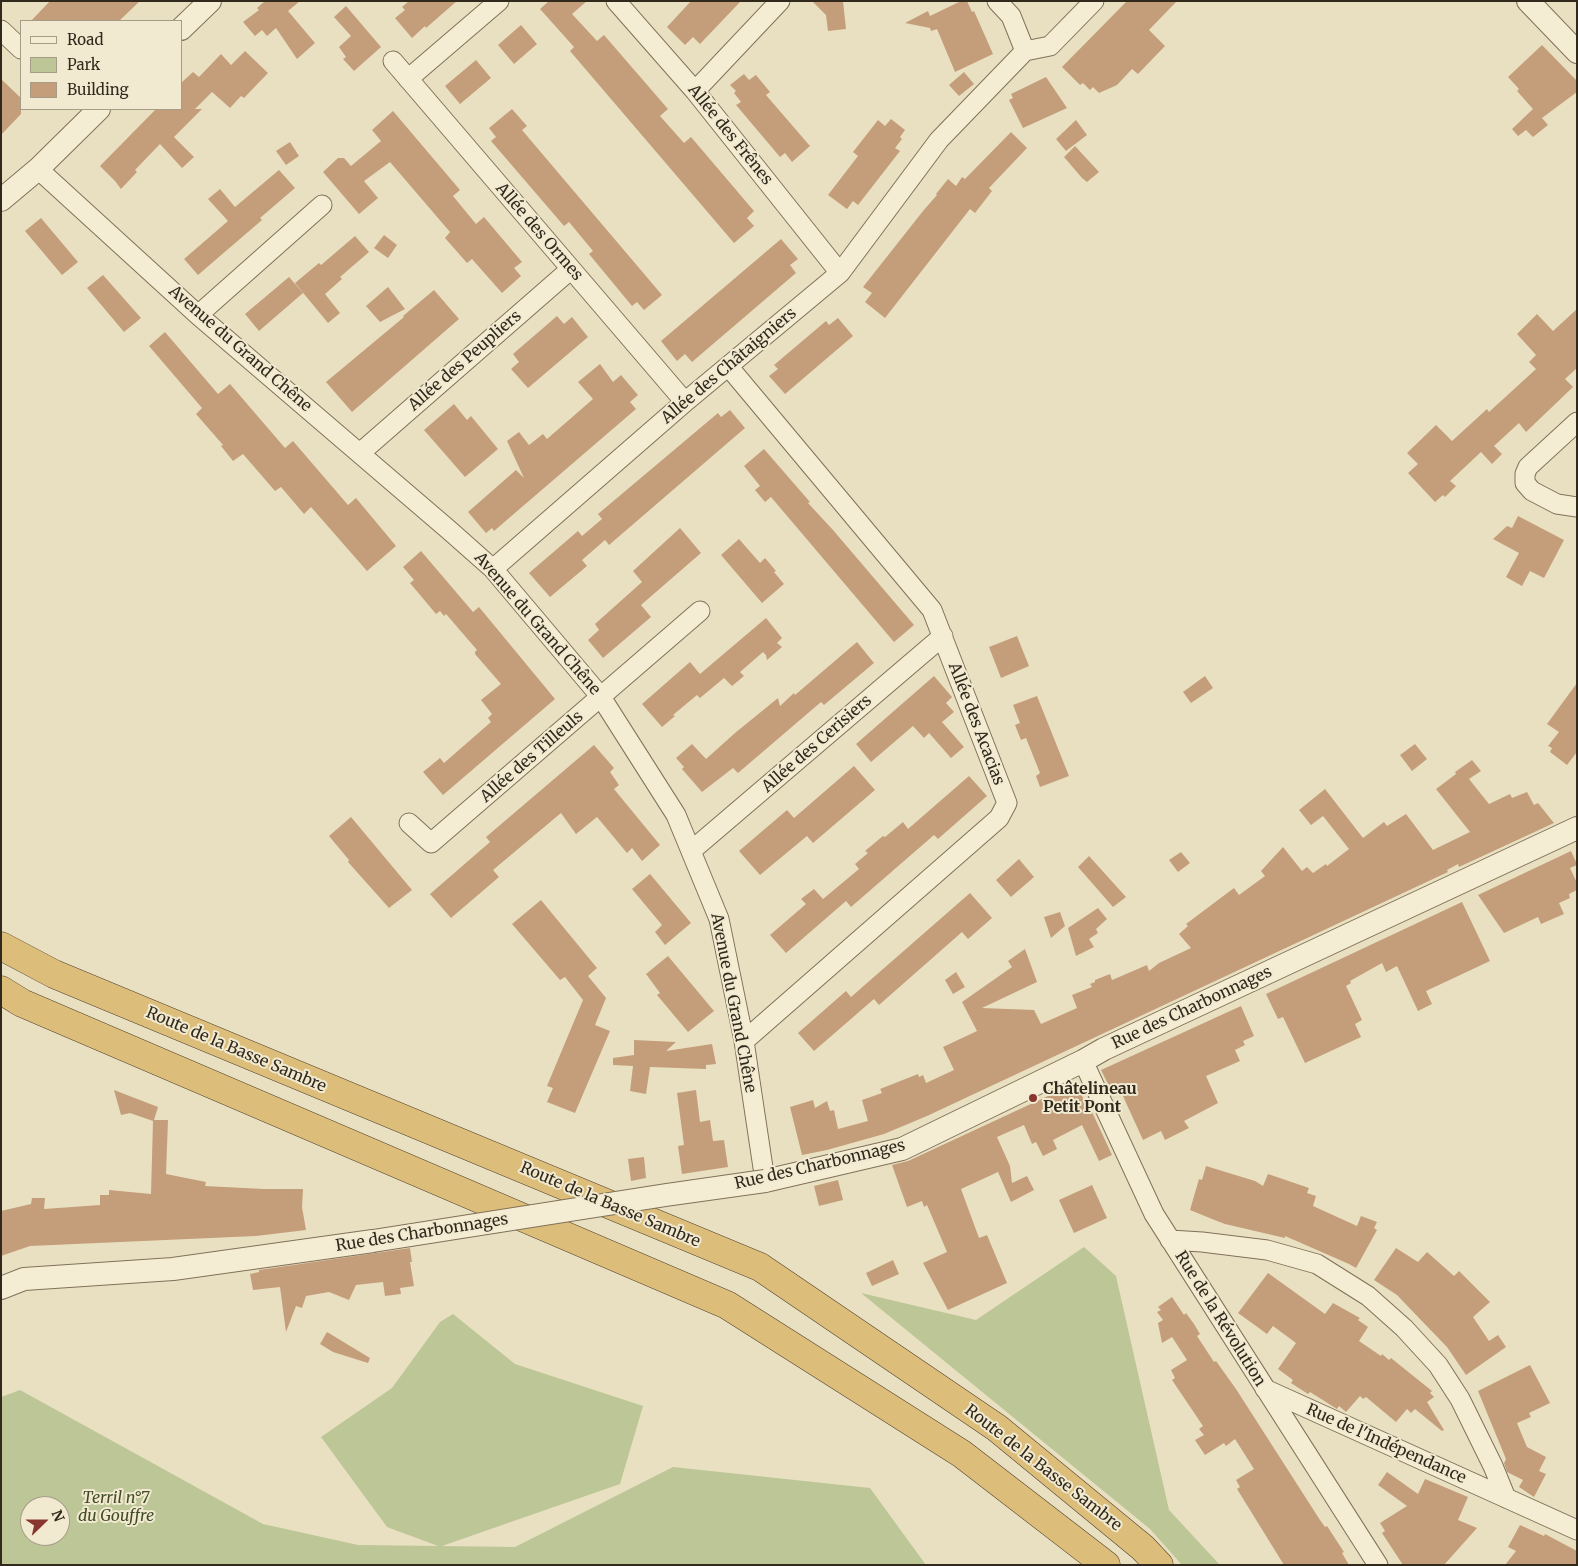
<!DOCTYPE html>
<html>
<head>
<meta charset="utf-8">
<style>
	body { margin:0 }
	#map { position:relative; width:1578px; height:1566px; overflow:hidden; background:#e9e0c1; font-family:Merriweather,serif }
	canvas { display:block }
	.frame { position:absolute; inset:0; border:2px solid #32291d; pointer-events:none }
	.legend { position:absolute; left:20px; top:20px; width:162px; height:90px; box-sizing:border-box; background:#f1ead0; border:1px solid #a59d88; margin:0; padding:6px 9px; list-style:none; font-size:15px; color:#32291d }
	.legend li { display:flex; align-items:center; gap:10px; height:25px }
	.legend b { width:25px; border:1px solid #a59d88 }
	.north { position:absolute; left:20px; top:1496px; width:50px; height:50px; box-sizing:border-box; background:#f1ead0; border:1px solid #a59d88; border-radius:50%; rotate:68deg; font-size:14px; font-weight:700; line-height:20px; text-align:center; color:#32291d }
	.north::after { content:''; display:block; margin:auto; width:18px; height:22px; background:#8a3630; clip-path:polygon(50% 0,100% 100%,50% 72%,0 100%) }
</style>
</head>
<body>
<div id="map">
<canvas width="1578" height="1566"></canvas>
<div class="frame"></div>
<ul class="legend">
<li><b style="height:6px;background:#f5edd3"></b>Road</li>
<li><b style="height:14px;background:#bdc696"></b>Park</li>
<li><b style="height:14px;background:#c49e7a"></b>Building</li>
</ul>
<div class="north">N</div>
</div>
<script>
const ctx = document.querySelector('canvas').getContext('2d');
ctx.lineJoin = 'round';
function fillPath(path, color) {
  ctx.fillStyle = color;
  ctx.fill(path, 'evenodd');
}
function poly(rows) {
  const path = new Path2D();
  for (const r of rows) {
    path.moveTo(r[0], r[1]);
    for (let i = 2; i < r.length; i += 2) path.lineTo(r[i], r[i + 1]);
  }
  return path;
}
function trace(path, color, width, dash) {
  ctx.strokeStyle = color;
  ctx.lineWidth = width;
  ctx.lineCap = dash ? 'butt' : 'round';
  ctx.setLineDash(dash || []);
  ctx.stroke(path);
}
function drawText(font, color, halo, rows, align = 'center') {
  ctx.font = font + ' Merriweather,serif';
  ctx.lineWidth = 4;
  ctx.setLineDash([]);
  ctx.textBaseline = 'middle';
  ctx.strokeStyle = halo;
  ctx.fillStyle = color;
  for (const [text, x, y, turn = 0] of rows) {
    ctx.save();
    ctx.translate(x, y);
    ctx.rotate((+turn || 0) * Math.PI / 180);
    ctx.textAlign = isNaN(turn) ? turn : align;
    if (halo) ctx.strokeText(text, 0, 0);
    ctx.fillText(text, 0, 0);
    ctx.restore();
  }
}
fillPath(poly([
	[1084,1247,1116,1276,1169,1510,1220,1565,1182,1565,1150,1529,861,1293,976,1320],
	[453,1314,515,1364,643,1406,620,1484,442,1546,515,1547,673,1467,870,1488,926,1565,1,1565,1,1397,20,1390,263,1524,358,1545,438,1546,387,1527,321,1437,392,1388,440,1322],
	[30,1506,60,1506,60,1536,30,1536]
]), '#bdc696');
fillPath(poly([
	[50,1,140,1,119,21,31,21],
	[265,1,300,1,288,11,315,43,297,59,276,28,267,36,262,30,255,36,243,22,259,10,257,8],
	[409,1,457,1,426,28,425,26,412,38,395,18,405,10,402,7],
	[549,1,587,1,572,14,597,41,604,35,668,109,660,116,684,143,691,137,754,211,747,218,754,226,734,243,570,51,574,47,540,9],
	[691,1,741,1,700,44,693,37,685,45,667,27],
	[812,1,843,1,846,29,828,31,826,15],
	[961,1,967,1,972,12,974,11,993,54,955,72,937,29,931,31,930,28,905,23,928,11,930,16],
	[1127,1,1177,1,1149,30,1165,46,1138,74,1132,69,1117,85,1099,93,1093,87,1090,90,1083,83,1080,85,1062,67],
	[346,6,381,47,354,71,343,59,346,57,339,47,351,36,334,17],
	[521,25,537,44,514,64,498,45],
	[1542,45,1577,81,1577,92,1542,118,1548,125,1533,137,1526,130,1518,136,1512,129,1533,109,1517,91,1519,89,1508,77],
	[245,51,268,73,244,98,241,96,230,108,212,92,195,109,202,109,174,137,194,157,182,168,160,144,135,170,137,172,121,189,115,181,100,166,156,109,181,109,181,83,193,72,199,77,221,54,231,65],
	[476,60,491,78,460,104,445,86],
	[964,72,974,84,959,96,949,85],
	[744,74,749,80,756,75,770,92,766,95,810,146,792,162,785,153,780,157,736,105,741,102,734,93,736,91,730,85],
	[1046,77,1067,108,1023,128,1009,100,1013,98,1011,94],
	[1,79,21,98,21,114,1,135],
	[512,109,527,126,522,130,662,295,644,310,637,302,632,306,589,254,593,251,569,222,564,226,491,141,496,137,489,128],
	[393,111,460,190,453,196,476,224,484,217,522,262,514,268,521,276,502,293,472,259,467,263,445,238,450,232,390,162,364,181,378,198,359,214,323,172,338,158,344,158,351,166,381,141,372,130],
	[891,119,905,130,900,137,902,139,895,148,900,151,858,205,853,201,847,209,828,195,858,156,853,152,878,120,885,126],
	[1076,120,1087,135,1066,151,1056,139],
	[1011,132,1027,148,989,188,992,191,975,213,970,209,885,318,865,302,872,293,863,287,923,211,937,195,936,194,948,179,956,186,962,177,965,179],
	[290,142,299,156,286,165,276,151],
	[1075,146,1099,172,1087,182,1082,178,1064,157],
	[279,170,295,188,260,218,262,220,198,275,184,259,228,221,208,199,220,189,235,207],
	[41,218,78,262,62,275,25,231],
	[384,235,397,245,388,258,374,248],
	[355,236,369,252,340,277,342,279,325,294,340,313,328,323,295,283,319,263,321,265],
	[781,239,798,259,790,265,796,273,692,362,685,354,677,361,661,341],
	[103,275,141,318,124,332,87,288],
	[289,277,303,293,259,331,245,314],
	[388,287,405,309,380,322,366,306],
	[434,290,459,319,352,412,326,382,404,317,403,316],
	[1577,309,1577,368,1565,379,1573,387,1526,432,1519,423,1494,446,1502,454,1492,464,1481,452,1450,481,1456,486,1445,497,1443,495,1435,502,1408,473,1418,464,1407,453,1436,425,1452,441,1487,409,1489,412,1536,369,1529,362,1536,355,1517,334,1537,314,1553,331],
	[557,316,564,324,572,317,588,337,528,388,511,369,519,362,513,354],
	[838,318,853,336,785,394,769,376,778,369,774,365,826,321,829,325],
	[165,332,218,394,230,384,285,448,293,441,348,505,356,498,396,546,367,571,311,507,304,514,281,487,275,491,243,454,233,461,221,446,223,445,196,414,202,408,149,346],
	[600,364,613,382,621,375,638,395,630,402,636,409,494,531,492,528,486,533,468,512,516,470,524,478,507,441,519,432,529,445,543,434,547,439,593,399,578,382],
	[454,404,467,420,471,416,498,449,465,477,424,430],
	[730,410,745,428,609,545,605,540,582,560,587,566,550,597,529,573,578,531,582,536,602,519,598,514,718,413,721,417],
	[764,449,810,502,808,503,833,530,914,625,894,642,771,497,765,502,755,490,760,486,744,466],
	[1518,516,1564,540,1544,578,1530,571,1522,586,1506,577,1519,553,1493,539,1507,526,1512,528],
	[680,528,701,553,641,605,651,617,603,658,588,640,599,630,595,624,642,582,633,571],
	[739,539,760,563,765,558,776,571,774,572,784,584,762,603,721,555],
	[421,551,473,612,479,607,555,699,443,795,423,772,440,758,444,763,491,722,488,718,492,714,481,700,501,684,475,654,475,652,477,650,446,614,444,616,440,611,436,614,410,583,414,580,403,567],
	[766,618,782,638,777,643,782,647,767,660,766,655,763,652,740,672,744,676,732,686,724,678,700,698,697,695,673,715,675,716,662,727,642,704,690,662,700,674],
	[1017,636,1029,666,1001,678,989,647],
	[857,642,874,663,824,705,821,702,738,773,733,768,702,792,682,769,684,767,676,758,692,744,706,759,735,733,778,698,780,706,794,693,795,695],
	[934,676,952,697,946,703,954,712,942,722,964,747,951,758,929,733,924,738,913,726,871,762,856,744],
	[1205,676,1213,688,1191,703,1183,692],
	[1577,683,1577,752,1567,765,1550,752,1552,748,1548,746,1559,732,1547,724],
	[1037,696,1069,776,1040,787,1036,776,1040,773,1026,738,1021,740,1015,725,1020,723,1013,705],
	[1415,744,1427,759,1412,771,1400,755],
	[594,745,614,768,610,772,619,785,614,789,660,845,642,861,632,848,627,853,597,817,576,834,561,813,493,870,499,877,451,918,430,894,490,842,486,837],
	[1472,760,1481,771,1469,779,1489,804,1510,794,1512,798,1527,792,1534,805,1538,803,1554,823,1459,867,1458,864,1447,870,1448,872,927,1116,884,1134,827,1150,802,1155,790,1107,813,1100,815,1108,827,1101,830,1111,834,1110,838,1129,868,1121,862,1100,882,1093,880,1089,918,1074,919,1077,923,1075,926,1083,954,1070,943,1047,977,1031,962,1002,1012,967,1008,961,1025,949,1037,982,982,1008,1034,1010,1041,1024,1077,1008,1072,995,1092,987,1090,984,1095,982,1095,980,1110,974,1112,980,1147,965,1149,971,1159,963,1191,948,1179,934,1188,926,1186,924,1234,888,1239,895,1265,876,1261,871,1283,847,1302,871,1307,867,1313,873,1326,864,1327,866,1349,849,1323,816,1311,825,1299,810,1325,789,1363,838,1384,822,1387,826,1406,814,1433,850,1470,832,1436,789,1456,774,1455,772],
	[854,766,875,790,813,843,807,836,760,875,739,851,787,810,794,818],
	[969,776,987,796,938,839,934,835,851,907,846,901,786,953,770,935,806,904,801,899,814,889,823,899,859,869,855,864,868,853,865,851,883,836,885,837,903,822,908,829],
	[351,817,412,890,389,908,348,862,349,860,329,836],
	[1571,851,1577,864,1577,865,1570,868,1577,883,1577,890,1569,894,1570,898,1559,903,1564,914,1541,924,1538,917,1504,933,1478,895],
	[1181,852,1190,863,1178,872,1169,860],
	[1089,856,1126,897,1113,907,1078,867],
	[1019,859,1034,877,1011,897,996,880],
	[650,874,691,923,665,945,655,932,662,925,632,889],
	[970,893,992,918,968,939,962,932,879,1005,874,999,814,1051,798,1033,846,991,851,997],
	[541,900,597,968,588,976,606,998,595,1025,610,1031,575,1113,547,1102,553,1088,547,1086,583,1000,565,977,560,980,512,924],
	[1462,902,1490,961,1426,991,1432,1004,1418,1011,1397,966,1386,972,1382,963,1350,981,1351,983,1346,986,1362,1020,1355,1024,1361,1037,1305,1063,1283,1017,1278,1019,1266,994],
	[1098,908,1107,919,1096,929,1098,933,1089,939,1094,947,1076,956,1068,928],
	[1060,912,1065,926,1051,938,1044,917],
	[668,956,714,1011,688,1032,657,995,660,993,646,974],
	[956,972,965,987,953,994,945,980],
	[1241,1006,1254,1036,1243,1041,1245,1045,1235,1050,1240,1061,1206,1076,1218,1103,1184,1121,1189,1128,1165,1140,1161,1131,1143,1140,1117,1083,1109,1086,1101,1070],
	[634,1040,676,1042,666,1051,712,1044,716,1064,706,1065,706,1069,650,1067,646,1094,630,1091,633,1066,613,1065,613,1058,634,1055],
	[1076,1083,1090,1113,1092,1112,1112,1155,1099,1161,1082,1125,1053,1140,1057,1149,1043,1156,1036,1142,1032,1144,1024,1125,997,1137,1010,1166,1012,1183,1027,1176,1034,1190,1011,1202,998,1172,961,1189,979,1238,987,1235,1007,1283,948,1310,923,1263,947,1252,927,1205,924,1207,922,1201,907,1207,892,1165,908,1161],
	[114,1090,158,1107,154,1120,168,1120,166,1174,206,1182,205,1186,264,1189,303,1189,302,1207,306,1230,256,1236,30,1246,1,1256,1,1211,31,1204,32,1198,45,1198,44,1209,100,1205,100,1195,109,1195,109,1190,151,1194,153,1121,130,1113,121,1115],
	[696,1090,700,1122,710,1120,713,1141,724,1140,728,1167,682,1174,678,1146,684,1145,677,1093],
	[644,1157,646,1178,631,1181,628,1159],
	[1206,1166,1255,1181,1263,1186,1268,1174,1309,1188,1307,1193,1316,1196,1313,1206,1357,1226,1361,1216,1377,1222,1374,1228,1377,1230,1356,1268,1349,1264,1285,1236,1285,1238,1225,1224,1212,1219,1190,1210,1199,1179,1202,1180],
	[838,1180,843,1200,819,1206,814,1186],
	[1092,1185,1107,1218,1074,1233,1059,1200],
	[410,1248,412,1262,410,1262,414,1286,400,1288,401,1294,385,1296,383,1282,356,1285,349,1300,329,1292,306,1296,302,1308,296,1306,286,1332,280,1287,253,1290,250,1274,259,1272,259,1270],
	[1396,1248,1418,1262,1427,1252,1454,1276,1459,1271,1490,1302,1473,1317,1489,1341,1498,1335,1506,1347,1466,1375,1447,1347,1419,1318,1397,1295,1374,1280],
	[893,1260,899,1274,872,1286,866,1273],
	[1268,1273,1325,1314,1333,1303,1360,1318,1358,1320,1368,1327,1359,1341,1381,1356,1382,1354,1389,1360,1391,1358,1432,1391,1430,1393,1434,1397,1427,1402,1444,1430,1442,1431,1415,1409,1411,1413,1407,1409,1396,1422,1366,1397,1363,1399,1360,1396,1346,1412,1339,1406,1337,1409,1310,1392,1308,1394,1291,1383,1293,1380,1278,1369,1296,1343,1273,1326,1267,1334,1238,1313],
	[1172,1297,1184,1315,1186,1313,1194,1324,1200,1334,1197,1336,1214,1362,1216,1361,1236,1389,1320,1520,1325,1527,1327,1526,1344,1552,1342,1553,1349,1565,1284,1565,1237,1489,1240,1487,1236,1480,1254,1469,1235,1439,1226,1446,1224,1443,1205,1455,1195,1440,1204,1435,1199,1429,1203,1426,1172,1380,1175,1378,1171,1370,1187,1360,1172,1337,1162,1343,1158,1323,1163,1320,1157,1312,1161,1310,1158,1307],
	[327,1332,370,1358,368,1363,333,1352,320,1344],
	[1530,1365,1550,1403,1529,1413,1531,1417,1517,1423,1527,1447,1546,1457,1539,1471,1546,1474,1534,1497,1519,1487,1523,1480,1507,1472,1504,1463,1506,1459,1478,1391],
	[1387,1472,1418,1494,1425,1479,1468,1497,1458,1520,1477,1528,1444,1565,1403,1565,1382,1533,1385,1531,1380,1523,1407,1506,1378,1485],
	[1520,1525,1544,1536,1545,1534,1577,1551,1577,1565,1505,1565,1516,1551,1508,1547]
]), '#c49e7a');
const minor = poly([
	[616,1,695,91,840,273],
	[997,1,1011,16,1025,51],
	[1,30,21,49],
	[393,61,685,402],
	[408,79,499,1],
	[695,91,780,1],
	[38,169,198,315,449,530,493,569,601,697,676,815,719,919,744,1041,765,1181],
	[198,315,322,205],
	[728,366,932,610,1007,803,999,818,744,1041],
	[1577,422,1528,467,1525,474,1525,483,1532,491,1557,504,1577,507],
	[360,453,571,269],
	[493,569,685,402,840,273,939,140,1025,51,1050,46,1094,1],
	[409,823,431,843,700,611],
	[691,851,943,636],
	[1083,1061,1154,1214,1378,1565],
	[1170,1240,1202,1242,1267,1250,1317,1264,1368,1296,1404,1328,1438,1365,1460,1399,1493,1466,1506,1498],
	[1265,1389,1577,1530]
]);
const tertiary = poly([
	[1528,1,1577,52],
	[181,29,210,1],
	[1,200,38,169,99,109],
	[765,1181,902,1149,1083,1061,1104,1049,1577,828],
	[1,1288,24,1279,173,1269,373,1241]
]);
const trunk = poly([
	[1,946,54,974,760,1267,997,1428,1143,1548,1159,1565],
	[1,990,22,1003,727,1305,962,1454,1106,1565]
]);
trace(minor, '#81715a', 21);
trace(tertiary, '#81715a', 24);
trace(trunk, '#4f402e', 29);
trace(minor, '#f5edd3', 19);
trace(tertiary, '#f5edd3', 22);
trace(trunk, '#ddbd7a', 28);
const tertiaryBridge = poly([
	[373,1241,666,1195,765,1181]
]);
trace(tertiaryBridge, '#81715a', 24, []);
trace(tertiaryBridge, '#f5edd3', 22);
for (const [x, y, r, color] of [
	[1033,1098,5,"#8a3630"]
]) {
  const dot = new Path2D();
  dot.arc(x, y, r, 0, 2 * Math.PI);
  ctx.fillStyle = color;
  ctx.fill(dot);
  trace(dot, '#f1ead0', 2);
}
drawText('16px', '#32291d', '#f1ead0', [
	["Allée des Frênes",730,135,51],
	["Allée des Ormes",539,232,49],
	["Avenue du Grand Chêne",240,349,41],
	["Allée des Peupliers",465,361,-41],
	["Allée des Châtaigniers",729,366,-40],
	["Avenue du Grand Chêne",537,624,49],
	["Allée des Acacias",976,724,69],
	["Allée des Cerisiers",817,744,-41],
	["Allée des Tilleuls",532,757,-41],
	["Avenue du Grand Chêne",733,1003,79],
	["Rue des Charbonnages",1192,1008,-25],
	["Route de la Basse Sambre",236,1050,23],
	["Rue des Charbonnages",820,1165,-13],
	["Route de la Basse Sambre",610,1205,23],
	["Rue des Charbonnages",422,1233,-9],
	["Rue de la Révolution",1220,1319,58],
	["Rue de l'Indépendance",1386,1444,24],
	["Route de la Basse Sambre",1043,1468,38]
]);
drawText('bold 16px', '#32291d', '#f1ead0', [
	["Châtelineau",1043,1089],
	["Petit Pont",1043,1107]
], 'left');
drawText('italic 16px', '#404c26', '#f1ead0', [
	["Terril n°7",116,1498],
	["du Gouffre",116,1516]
]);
</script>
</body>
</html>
